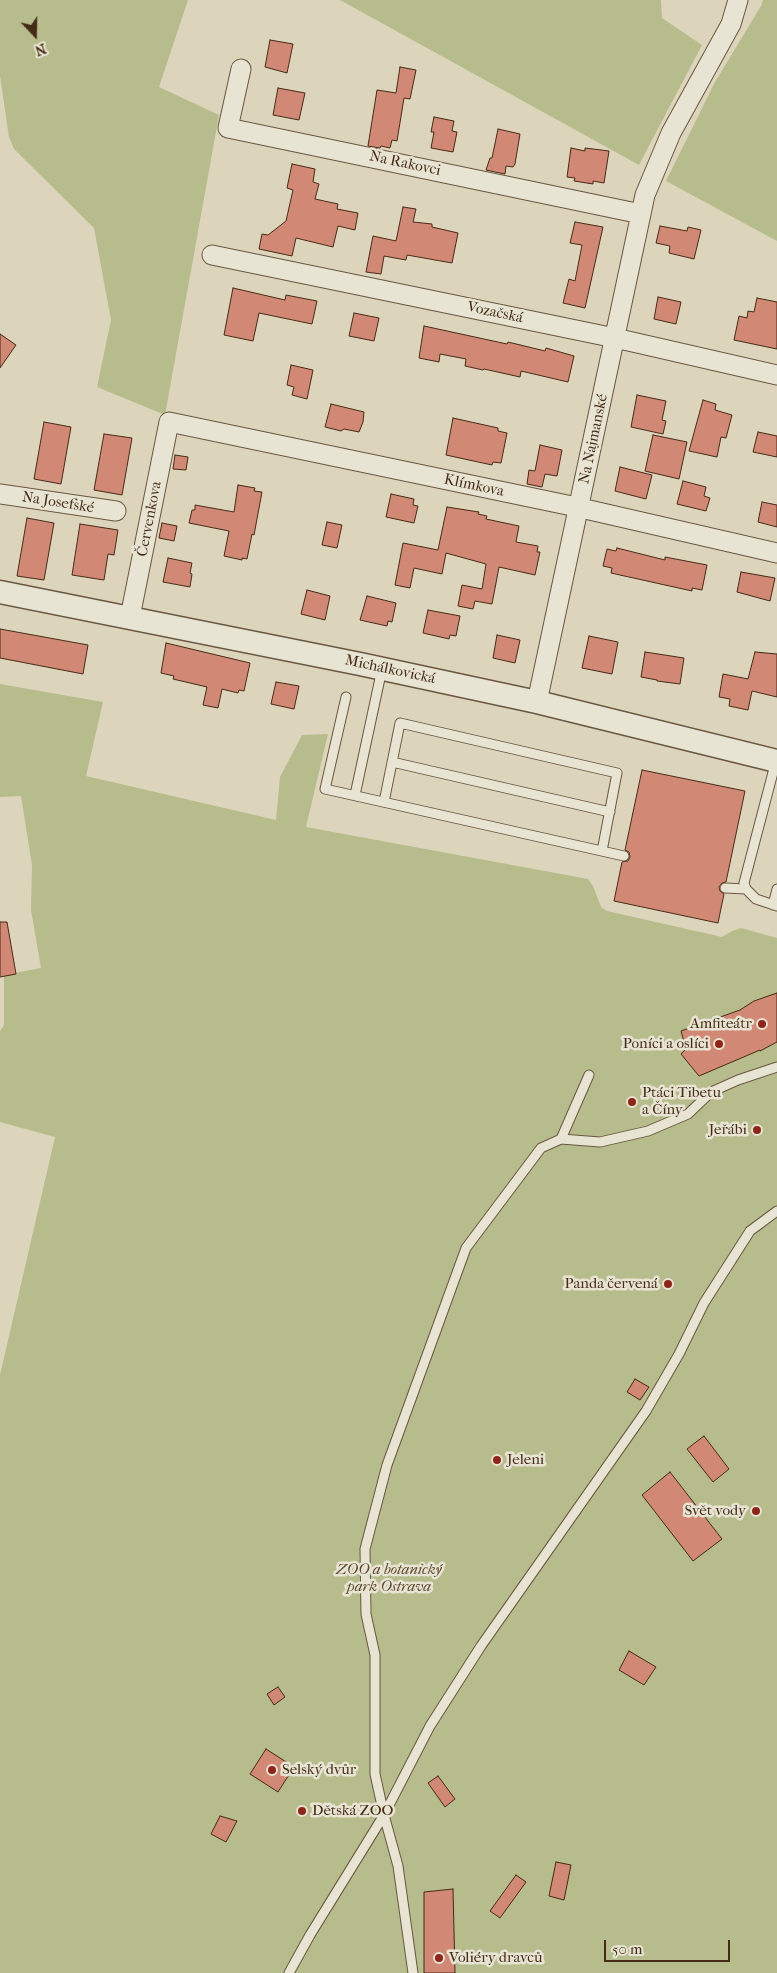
<!DOCTYPE html>
<html>
<head>
<meta charset="utf-8">
<style>
	body { margin:0 }
	#map { position:relative; width:777px; height:1973px; overflow:hidden; background:#dcd5bb; font-family:"IM FELL French Canon",serif }
	canvas { display:block }
	.north { position:absolute; left:10px; top:10px; width:50px; height:50px; -webkit-text-stroke:4px #e8e4d3; paint-order:stroke; rotate:159deg; font-size:14px; font-weight:700; line-height:20px; text-align:center; color:#452b16 }
	.north::after { content:''; display:block; margin:auto; width:18px; height:22px; background:#452b16; clip-path:polygon(50% 0,100% 100%,50% 72%,0 100%) }
	.scale { position:absolute; left:604px; top:1940px; width:126px; height:22px; box-sizing:border-box; border:2px solid #452b16; border-top:0; padding-left:6px; font-size:15px; line-height:18px; white-space:nowrap; color:#452b16; -webkit-text-stroke:4px #e8e4d3; paint-order:stroke }
</style>
</head>
<body>
<div id="map">
<canvas width="777" height="1973"></canvas>
<div class="north">N</div>
<div class="scale">50 m</div>
</div>
<script>
const ctx = document.querySelector('canvas').getContext('2d');
ctx.lineJoin = 'round';
function fillPath(path, color) {
  ctx.fillStyle = color;
  ctx.fill(path, 'evenodd');
}
function poly(rows) {
  const path = new Path2D();
  for (const r of rows) {
    path.moveTo(r[0], r[1]);
    for (let i = 2; i < r.length; i += 2) path.lineTo(r[i], r[i + 1]);
  }
  return path;
}
function trace(path, color, width, dash) {
  ctx.strokeStyle = color;
  ctx.lineWidth = width;
  ctx.lineCap = dash ? 'butt' : 'round';
  ctx.setLineDash(dash || []);
  ctx.stroke(path);
}
function drawText(font, color, halo, rows, align = 'center') {
  ctx.font = font + ' "IM FELL French Canon",serif';
  ctx.lineWidth = 5;
  ctx.setLineDash([]);
  ctx.textBaseline = 'middle';
  ctx.strokeStyle = halo;
  ctx.fillStyle = color;
  for (const [text, x, y, turn = 0] of rows) {
    ctx.save();
    ctx.translate(x, y);
    ctx.rotate((+turn || 0) * Math.PI / 180);
    ctx.textAlign = isNaN(turn) ? turn : align;
    if (halo) ctx.strokeText(text, 0, 0);
    ctx.fillText(text, 0, 0);
    ctx.restore();
  }
}
fillPath(poly([
	[0,0,188,0,159,87,219,115,165,415,97,387,111,320,94,228,14,149,9,137,0,76],
	[340,0,661,0,662,18,702,45,639,165],
	[763,0,777,0,777,241,666,181,715,82,761,6],
	[0,684,103,702,86,776,276,820,280,777,302,735,328,734,306,827,588,879,593,886,601,907,607,911,722,937,732,931,741,928,777,938,777,1973,0,1973,0,1375,55,1137,0,1122,0,1031,4,1025,4,975,41,968,31,910,32,865,21,796,0,797]
]), '#b6bc8c');
const building = poly([
	[270,40,293,44,287,73,265,67,270,40],
	[400,67,416,70,410,99,404,98,397,141,392,140,390,148,381,146,380,148,368,146,377,90,396,93,400,67],
	[278,88,305,93,299,120,273,115,278,88],
	[434,117,454,121,452,131,457,132,453,152,431,148,434,132,431,132,434,117],
	[498,129,520,134,515,164,513,167,506,166,505,174,486,170,490,158,492,158,498,129],
	[571,148,585,151,585,148,609,151,604,183,593,181,593,184,574,181,575,178,567,177,571,148],
	[292,164,315,169,313,182,319,184,315,199,338,204,337,209,358,213,355,230,338,226,333,247,296,238,292,256,259,249,262,234,268,235,286,221,293,190,287,188,292,164],
	[403,207,416,209,413,222,432,224,432,227,458,233,452,263,407,255,406,260,384,256,381,274,366,272,373,236,396,241,403,207],
	[575,222,603,227,585,308,563,303,569,279,575,281,582,245,570,243,575,222],
	[660,226,687,231,688,227,701,230,694,259,669,253,670,246,656,243,660,226],
	[233,288,285,300,286,295,317,301,312,324,259,313,253,341,224,335,233,288],
	[658,297,681,302,676,324,654,319,658,297],
	[757,298,777,302,777,349,734,340,739,316,747,318,748,311,754,312,757,298],
	[354,313,379,318,374,341,349,336,354,313],
	[424,326,507,344,508,342,545,351,546,348,574,356,568,382,521,371,520,377,484,369,483,370,465,366,466,359,440,354,439,362,419,358,424,326],
	[0,334,16,345,0,368,0,334],
	[291,365,313,370,307,399,292,395,294,387,287,385,291,365],
	[637,395,666,401,662,420,666,421,663,434,631,427,637,395],
	[703,400,716,404,715,410,732,415,726,438,721,437,717,457,689,451,703,400],
	[331,404,364,412,363,422,359,432,344,429,341,431,325,427,331,404],
	[453,418,498,428,498,431,507,433,501,463,493,462,492,465,446,455,453,418],
	[44,422,71,427,61,484,34,479,44,422],
	[758,432,777,436,777,457,753,452,758,432],
	[104,434,132,438,122,495,94,490,104,434],
	[653,435,687,442,679,479,645,471,653,435],
	[540,445,562,450,557,476,545,474,542,487,527,484,529,470,535,471,540,445],
	[175,455,188,457,186,470,173,469,175,455],
	[620,467,652,475,646,499,615,491,620,467],
	[683,481,706,487,704,496,710,498,706,511,677,504,683,481],
	[238,485,255,488,254,491,262,492,254,535,252,534,247,559,242,558,242,560,224,556,229,531,189,523,192,510,195,510,195,505,234,512,238,485],
	[391,494,414,499,413,505,418,506,414,523,386,517,391,494],
	[762,502,777,505,777,527,758,522,762,502],
	[447,507,479,512,478,514,487,516,486,519,519,526,516,542,538,546,537,552,540,552,535,575,499,567,492,604,475,601,473,609,458,606,462,585,482,589,486,564,446,553,442,574,414,568,410,588,395,585,403,543,438,550,447,507],
	[27,518,54,523,44,580,17,576,27,518],
	[327,522,342,525,337,548,322,545,327,522],
	[162,523,177,526,174,541,159,538,162,523],
	[80,524,118,530,114,555,108,554,104,580,72,575,80,524],
	[617,548,665,560,665,557,707,565,702,590,692,588,692,591,611,573,612,568,603,566,607,549,616,551,617,548],
	[168,558,192,563,190,573,192,574,190,587,163,582,168,558],
	[741,572,775,578,770,601,737,592,741,572],
	[307,590,330,596,325,620,301,614,307,590],
	[367,596,396,603,392,622,388,621,387,626,360,620,367,596],
	[428,610,460,616,456,636,450,635,449,639,423,633,428,610],
	[0,629,88,645,83,674,0,658,0,629],
	[497,635,520,640,515,663,493,658,497,635],
	[589,636,618,642,612,674,582,668,589,636],
	[166,643,250,663,244,691,239,690,238,693,222,689,218,708,203,705,207,687,173,679,174,676,161,673,166,643],
	[645,652,684,658,680,684,657,681,657,680,641,677,645,652],
	[755,652,777,654,777,697,752,691,748,710,729,706,730,699,719,697,723,674,748,679,755,652],
	[276,682,299,686,294,709,271,704,276,682],
	[642,770,745,791,726,882,722,883,719,887,720,891,724,894,718,923,614,901,622,862,628,861,630,857,629,852,625,850,642,770],
	[0,922,7,922,16,974,0,977,0,922],
	[777,993,777,1042,760,1051,760,1050,699,1076,681,1054,686,1049,681,1031,740,1010,754,1001,777,993],
	[635,1379,649,1387,640,1400,627,1392,635,1379],
	[704,1436,729,1469,713,1482,687,1449,704,1436],
	[670,1472,722,1539,693,1561,642,1495,670,1472],
	[629,1651,656,1667,644,1685,619,1670,629,1651],
	[278,1687,285,1697,274,1705,267,1694,278,1687],
	[266,1749,294,1767,278,1792,250,1774,266,1749],
	[438,1776,455,1799,445,1807,428,1783,438,1776],
	[220,1816,237,1821,226,1842,211,1834,220,1816],
	[556,1862,571,1865,564,1900,549,1896,556,1862],
	[516,1875,526,1882,500,1918,490,1911,516,1875],
	[453,1889,455,1973,424,1973,424,1892,453,1889]
]);
fillPath(building, '#d18875');
trace(building, '#452b16', 1);
const service = poly([
	[346,697,325,789,624,856],
	[776,761,744,883,746,889,756,899,777,906],
	[392,762,610,812],
	[355,795,382,669],
	[384,802,400,723,617,773,602,851],
	[725,888,746,889],
	[773,905,777,889],
	[561,1139,589,1075],
	[289,1973,310,1935,384,1815,430,1726,481,1646,646,1411,679,1354,704,1303,750,1231,777,1211],
	[413,1973,398,1866,384,1815,375,1774,375,1655,366,1614,365,1549,387,1465,466,1248,541,1148,561,1139,600,1142,648,1131,688,1114,711,1092,738,1080,777,1067]
]);
const minor = poly([
	[241,69,228,128,641,214],
	[212,255,615,338,777,375],
	[0,494,116,511],
	[130,617,169,422,572,506,777,553],
	[537,702,645,195,671,133,731,24,738,0]
]);
const tertiary = poly([
	[0,592,360,664,537,702,777,761]
]);
trace(service, '#6b563f', 11);
trace(minor, '#6b563f', 21);
trace(tertiary, '#6b563f', 25);
trace(service, '#e8e4d3', 9);
trace(minor, '#e8e4d3', 19);
trace(tertiary, '#e8e4d3', 22);
for (const [x, y, r, color] of [
	[762,1024,5,"#8f2418"],
	[719,1044,5,"#8f2418"],
	[632,1102,5,"#8f2418"],
	[757,1130,5,"#8f2418"],
	[668,1284,5,"#8f2418"],
	[497,1460,5,"#8f2418"],
	[756,1511,5,"#8f2418"],
	[272,1770,5,"#8f2418"],
	[302,1811,5,"#8f2418"],
	[439,1958,5,"#8f2418"]
]) {
  const dot = new Path2D();
  dot.arc(x, y, r, 0, 2 * Math.PI);
  ctx.fillStyle = color;
  ctx.fill(dot);
  trace(dot, '#e8e4d3', 2);
}
drawText('15px', '#452b16', '#e8e4d3', [
	["Na Rakovci",405,164,12],
	["Vozačská",495,313,12],
	["Na Najmanské",594,439,-78],
	["Klímkova",474,486,12],
	["Na Josefské",58,503,9],
	["Červenkova",150,519,-79],
	["Michálkovická",390,670,12]
]);
drawText('15px', '#452b16', '#e8e4d3', [
	["Amfiteátr",752,1024],
	["Poníci a oslíci",709,1044],
	["Ptáci Tibetu",642,1093,"left"],
	["a Číny",642,1110,"left"],
	["Jeřábi",747,1130],
	["Panda červená",658,1284],
	["Jeleni",507,1460,"left"],
	["Svět vody",746,1511],
	["Selský dvůr",282,1770,"left"],
	["Dětská ZOO",312,1811,"left"],
	["Voliéry dravců",449,1958,"left"]
], 'right');
drawText('italic 15px', '#5c482e', '#e8e4d3', [
	["ZOO a botanický",389,1570],
	["park Ostrava",389,1587]
]);
</script>
</body>
</html>
